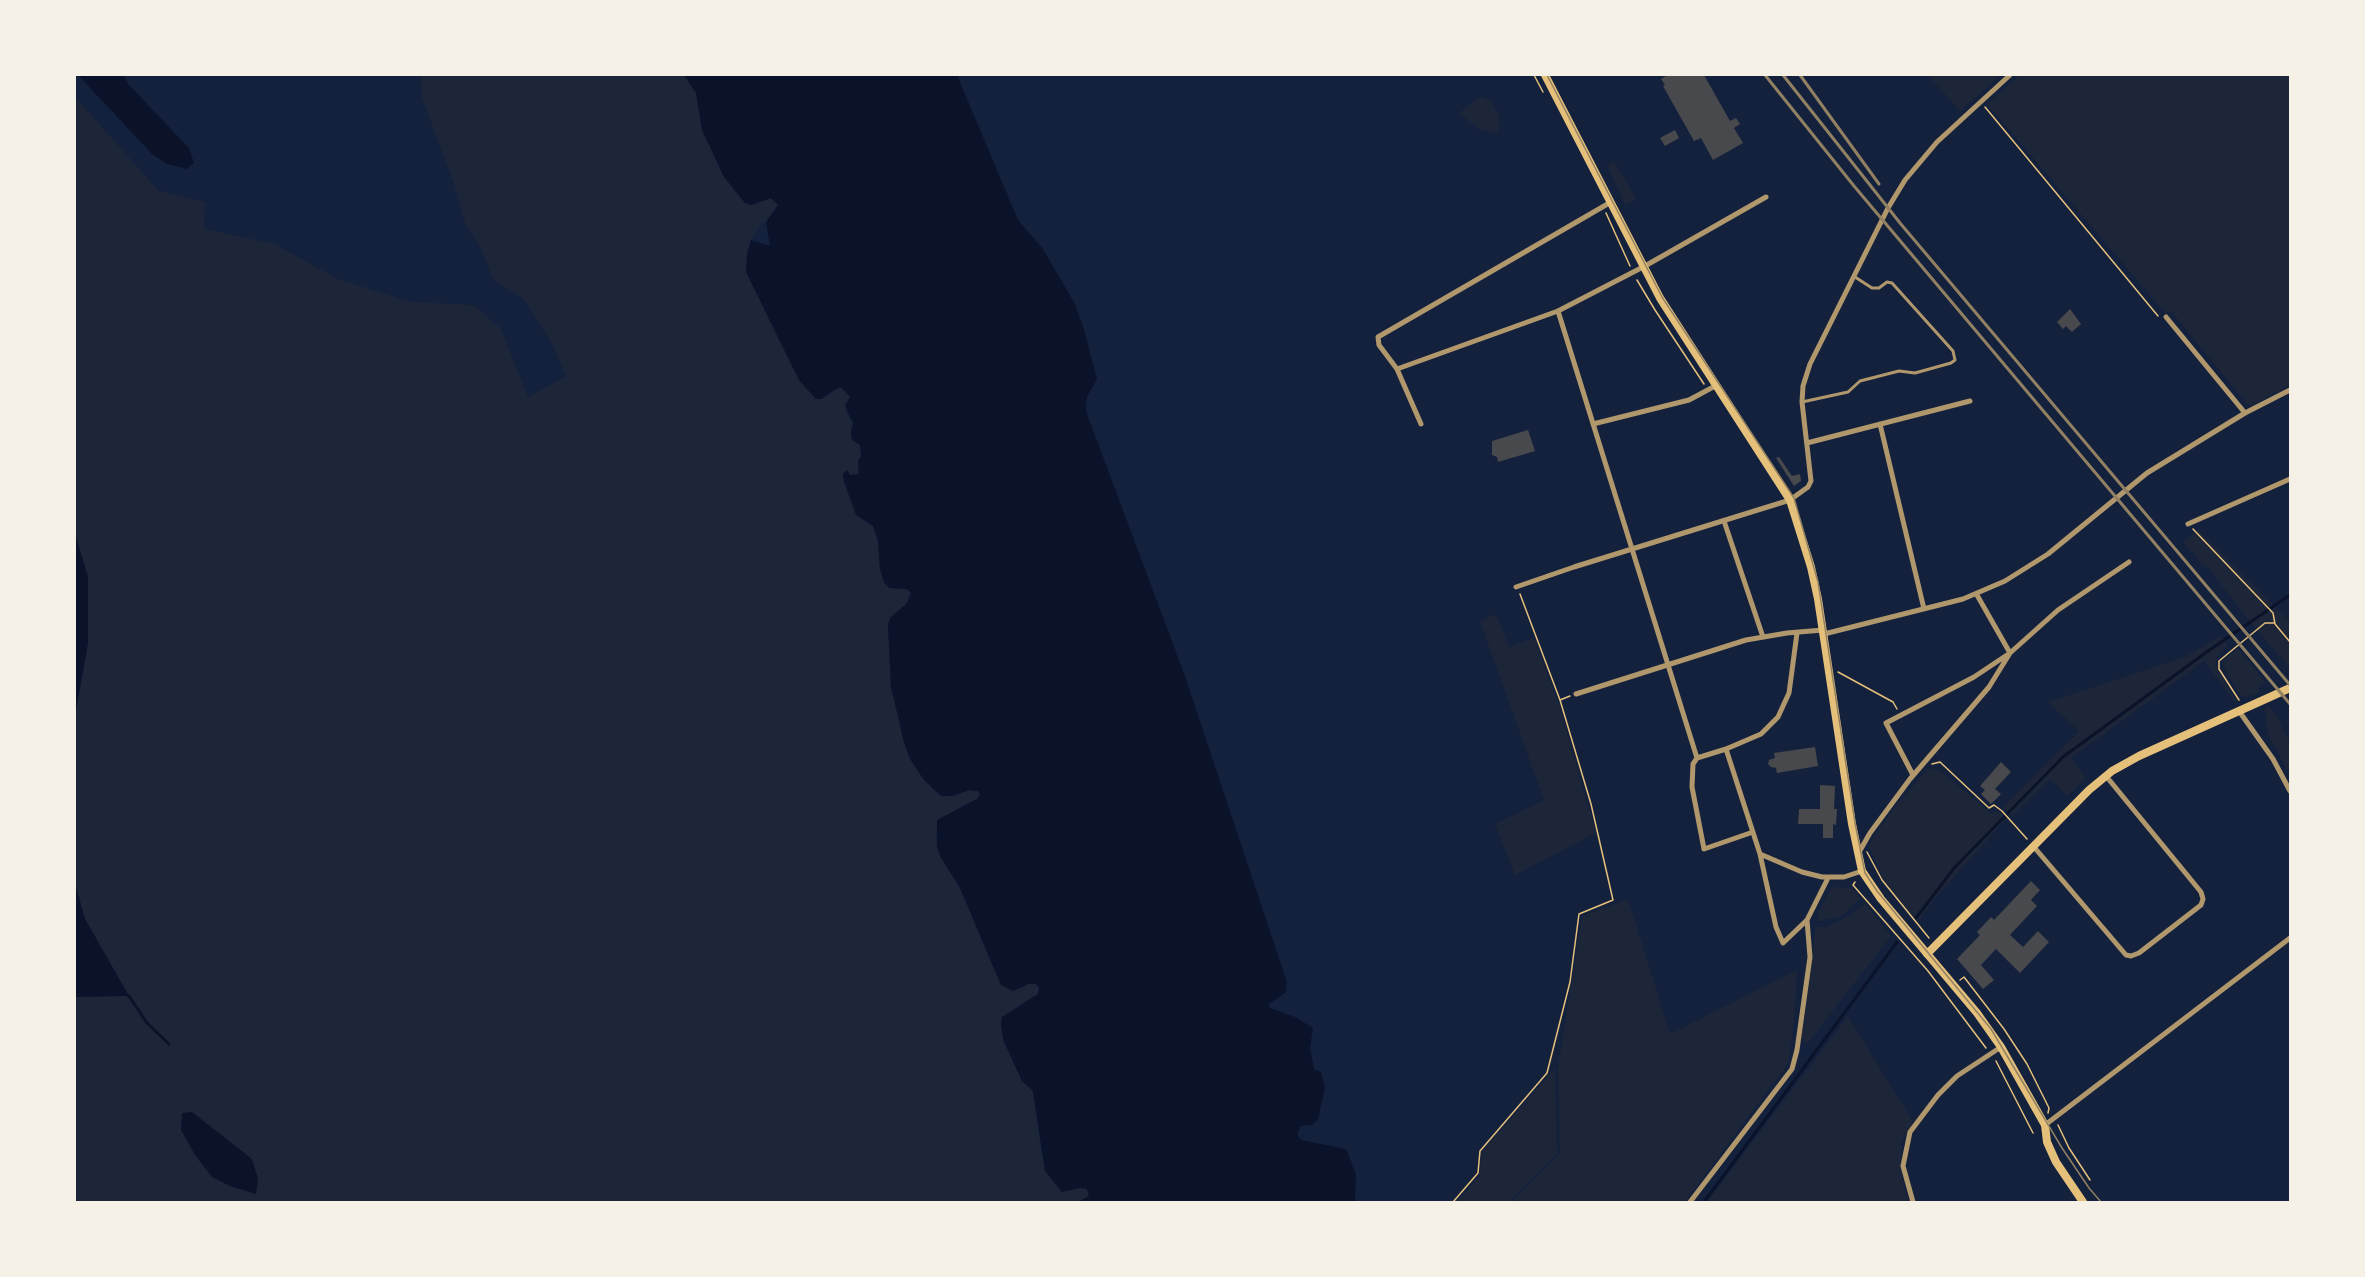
<!DOCTYPE html>
<html>
<head>
<meta charset="utf-8">
<style>
	body { margin:0 }
	#map { position:relative; width:2365px; height:1277px; overflow:hidden; background:#14213d; font-family:Commissioner,sans-serif }
	canvas { display:block }
	.frame { position:absolute; inset:0; border:76px solid #f6f1e7; pointer-events:none }
</style>
</head>
<body>
<div id="map">
<canvas width="2365" height="1277"></canvas>
<div class="frame"></div>
</div>
<script>
const ctx = document.querySelector('canvas').getContext('2d');
ctx.lineJoin = 'round';
function fillPath(path, color) {
  ctx.fillStyle = color;
  ctx.fill(path, 'evenodd');
}
function poly(rows) {
  const path = new Path2D();
  for (const r of rows) {
    path.moveTo(r[0], r[1]);
    for (let i = 2; i < r.length; i += 2) path.lineTo(r[i], r[i + 1]);
  }
  return path;
}
function trace(path, color, width, dash) {
  ctx.strokeStyle = color;
  ctx.lineWidth = width;
  ctx.lineCap = dash ? 'butt' : 'round';
  ctx.setLineDash(dash || []);
  ctx.stroke(path);
}
fillPath(poly([
	[421,75,684,75,696,93,702,130,724,177,745,203,751,205,771,198,778,205,766,222,761,224,751,240,747,254,746,272,799,380,816,399,821,399,838,388,842,388,850,397,846,403,847,414,853,423,851,432,860,445,861,456,858,461,859,475,850,475,847,470,856,515,873,526,878,541,880,569,895,589,907,589,911,593,907,603,890,618,888,625,891,687,910,759,924,780,941,796,969,790,978,791,980,794,977,799,954,811,936,832,937,846,940,856,960,888,993,967,1022,988,1028,984,1036,984,1039,988,1038,994,1002,1017,1022,1081,1033,1090,1042,1157,1081,1188,1087,1189,1089,1197,1078,1202,75,1202,75,997,128,995,85,919,75,884,75,716,88,643,88,577,75,534,75,97,159,191,205,202,204,229,275,244,337,279,411,302,474,305,501,329,528,397,566,376,552,344,524,299,493,280,482,250,466,226,454,184,422,98],
	[1928,75,2001,75,1960,111],
	[2020,75,2290,75,2290,385,2252,405,2248,405,2171,311,2166,314,1987,104],
	[1480,97,1491,101,1499,115,1500,122,1497,134,1479,129,1459,113],
	[1614,161,1636,199,1627,204,1625,204,1607,166],
	[2198,530,2290,622,2290,668,2259,633,2209,569,2203,565,2183,542],
	[1496,614,1509,647,1534,638,1559,705,1596,833,1515,875,1495,824,1544,800,1480,621],
	[2220,636,2228,646,2217,656,2216,664,2219,673,2237,701,2235,702,2204,661,2071,758,2086,778,2067,796,2050,779,2012,816,2003,807,2079,731,2048,702,2185,657],
	[2238,648,2265,682,2258,688,2260,693,2247,697,2240,695,2222,664,2227,657],
	[2269,706,2276,714,2290,744,2290,775,2268,734,2265,708],
	[1929,768,1941,771,1992,814,1995,811,2001,812,2006,819,1937,896,1918,921,1886,885,1869,846,1873,837,1897,804],
	[1832,887,1852,888,1861,898,1842,916,1819,921,1817,918,1818,912],
	[1628,899,1670,1034,1797,970,1795,1013,1788,1064,1685,1202,1512,1202,1560,1153,1558,1068,1582,916],
	[1865,903,1891,936,1807,1044,1800,1038,1813,951,1815,927,1826,927,1850,915],
	[1848,1016,1913,1122,1901,1144,1902,1178,1909,1202,1707,1202],
	[1555,1068,1557,1154,1510,1202,1456,1202,1479,1176,1482,1151]
]), '#1d2539');
fillPath(poly([
	[78,75,123,75,129,85,189,148,194,163,187,169,167,164,152,154],
	[684,75,957,75,1018,220,1043,249,1075,304,1084,329,1097,379,1087,397,1086,411,1185,676,1287,982,1286,992,1269,1004,1270,1008,1295,1017,1313,1028,1310,1048,1314,1069,1321,1072,1325,1088,1318,1119,1312,1125,1301,1126,1297,1134,1301,1140,1346,1149,1356,1174,1355,1202,1078,1202,1089,1196,1087,1189,1081,1188,1062,1192,1045,1171,1033,1091,1022,1081,1003,1040,1001,1024,1002,1017,1038,994,1039,988,1036,984,1028,984,1013,991,1001,985,960,888,940,856,937,846,937,820,977,799,980,794,978,791,969,790,953,796,941,796,924,780,910,759,904,743,891,687,888,625,890,618,907,603,911,593,907,589,889,588,884,582,880,569,878,541,873,526,856,515,844,482,843,474,847,470,850,475,859,474,858,461,861,456,860,445,852,440,851,432,853,423,845,406,850,397,842,388,838,388,821,399,816,399,799,380,746,272,747,254,751,240,770,246,766,222,778,205,771,198,751,205,745,203,724,177,702,130,696,93],
	[75,534,88,577,88,643,75,716],
	[75,884,85,919,129,996,75,997],
	[192,1112,252,1159,258,1179,256,1194,230,1186,212,1177,195,1155,181,1130,182,1113]
]), '#0b132b');
trace(poly([
	[1916,918,1955,867,2063,757,2208,651,2290,595],
	[129,996,147,1023,169,1044],
	[1704,1202,1897,942]
]), '#0b132b', 3);
fillPath(poly([
	[1668,75,1704,75,1730,121,1736,118,1740,124,1734,128,1743,143,1713,160,1701,138,1694,141,1663,86,1665,85,1661,79],
	[1675,130,1679,138,1665,146,1660,138],
	[2070,309,2081,324,2072,332,2066,326,2063,329,2057,322],
	[1528,430,1535,451,1498,462,1497,457,1492,455,1492,441],
	[1779,457,1792,476,1800,474,1801,481,1794,486,1776,458],
	[1815,747,1818,766,1777,773,1776,768,1771,767,1768,764,1769,760,1775,758,1774,753],
	[2001,762,2011,772,1995,789,2001,794,1991,804,1981,794,1985,790,1980,786],
	[1820,785,1835,786,1834,809,1837,809,1836,825,1833,824,1833,838,1823,838,1823,824,1798,824,1799,809,1820,809],
	[2031,881,2040,890,2031,900,2037,906,2010,935,2023,947,2038,931,2049,942,2020,973,1996,949,1981,965,1994,980,1983,989,1957,959,1980,935,1977,932,1991,917,1994,920]
]), '#48494c');
trace(poly([
	[1534,75,1543,92],
	[1985,107,2158,316],
	[1606,213,1630,266],
	[1637,280,1655,310,1704,384],
	[2193,529,2273,613,2275,624,2290,642],
	[1838,672,1893,702,1897,709],
	[1560,700,1570,696],
	[2239,700,2219,669,2219,661,2265,623,2274,623],
	[1932,764,1940,762,1989,808,1994,805,2002,811,2027,839],
	[1867,852,1882,880,1929,938],
	[1855,882,1853,885,1928,971,1986,1048],
	[1960,980,1964,977,2004,1029,2027,1064,2049,1108,2048,1113],
	[1996,1061,2033,1133],
	[2058,1125,2069,1148,2090,1180],
	[1453,1202,1478,1173,1480,1151,1547,1073,1570,982,1579,914,1613,900,1591,804,1560,700,1520,594]
]), '#e5c07b', 1.5);
trace(poly([
	[1802,402,1848,392,1860,381,1899,371,1915,373,1951,363,1955,360,1953,351,1892,283,1887,282,1879,288,1872,288,1855,277]
]), '#b1986c', 3);
trace(poly([
	[1558,311,1697,758],
	[2166,317,2245,413],
	[1397,369,1558,311,1645,266,1766,197],
	[1421,424,1397,369,1379,345,1378,337,1611,202],
	[1593,424,1689,400,1717,385],
	[1880,424,1924,609],
	[1807,443,1970,401],
	[1724,521,1763,637],
	[2188,524,2290,479],
	[1516,587,1574,567,1790,500,1808,487,1811,481,1802,402,1803,386,1810,364,1888,208,1905,180,1937,142,2010,75],
	[1797,633,1789,693,1778,717,1761,734,1726,749,1760,854,1802,872,1822,877,1844,877,1862,871],
	[1824,634,1963,599,2005,581,2048,554,2147,473,2245,413,2290,390],
	[1576,694,1746,640,1787,633,1823,630],
	[2239,711,2273,759,2290,791],
	[1697,758,1693,764,1692,787,1704,849,1753,832],
	[1697,758,1726,749],
	[1913,775,1886,723,1974,677,2010,653,1977,595],
	[2034,847,2126,955,2131,956,2139,953,2201,905,2203,899,2201,892,2106,776],
	[1760,854,1776,927,1783,943,1807,920,1828,878],
	[1858,854,1870,833,1910,779,1989,687,2010,653,2058,610,2129,562],
	[2045,1125,2290,938],
	[1690,1202,1792,1069,1797,1050,1810,957,1807,920],
	[1913,1202,1903,1166,1910,1132,1938,1095,1957,1076,2001,1047]
]), '#b1986c', 5);
trace(poly([
	[1545,75,1660,298,1790,500,1811,567,1818,599,1852,824,1862,871,1881,899,1977,1013,2001,1047,2045,1125,2047,1142,2056,1162,2083,1202],
	[1927,954,2089,790,2112,771,2139,756,2290,688]
]), '#e5c07b', 8);
trace(poly([
	[1547,75,1662,297,1794,498,1818,582,1855,823,1865,873,1877,891,1991,1029,2062,1148,2089,1188,2101,1202]
]), '#918062', 1.5);
trace(poly([
	[1765,75,1854,186,2290,704],
	[1783,75,1900,223,2290,685],
	[1800,75,1879,184]
]), '#918062', 3);
</script>
</body>
</html>
